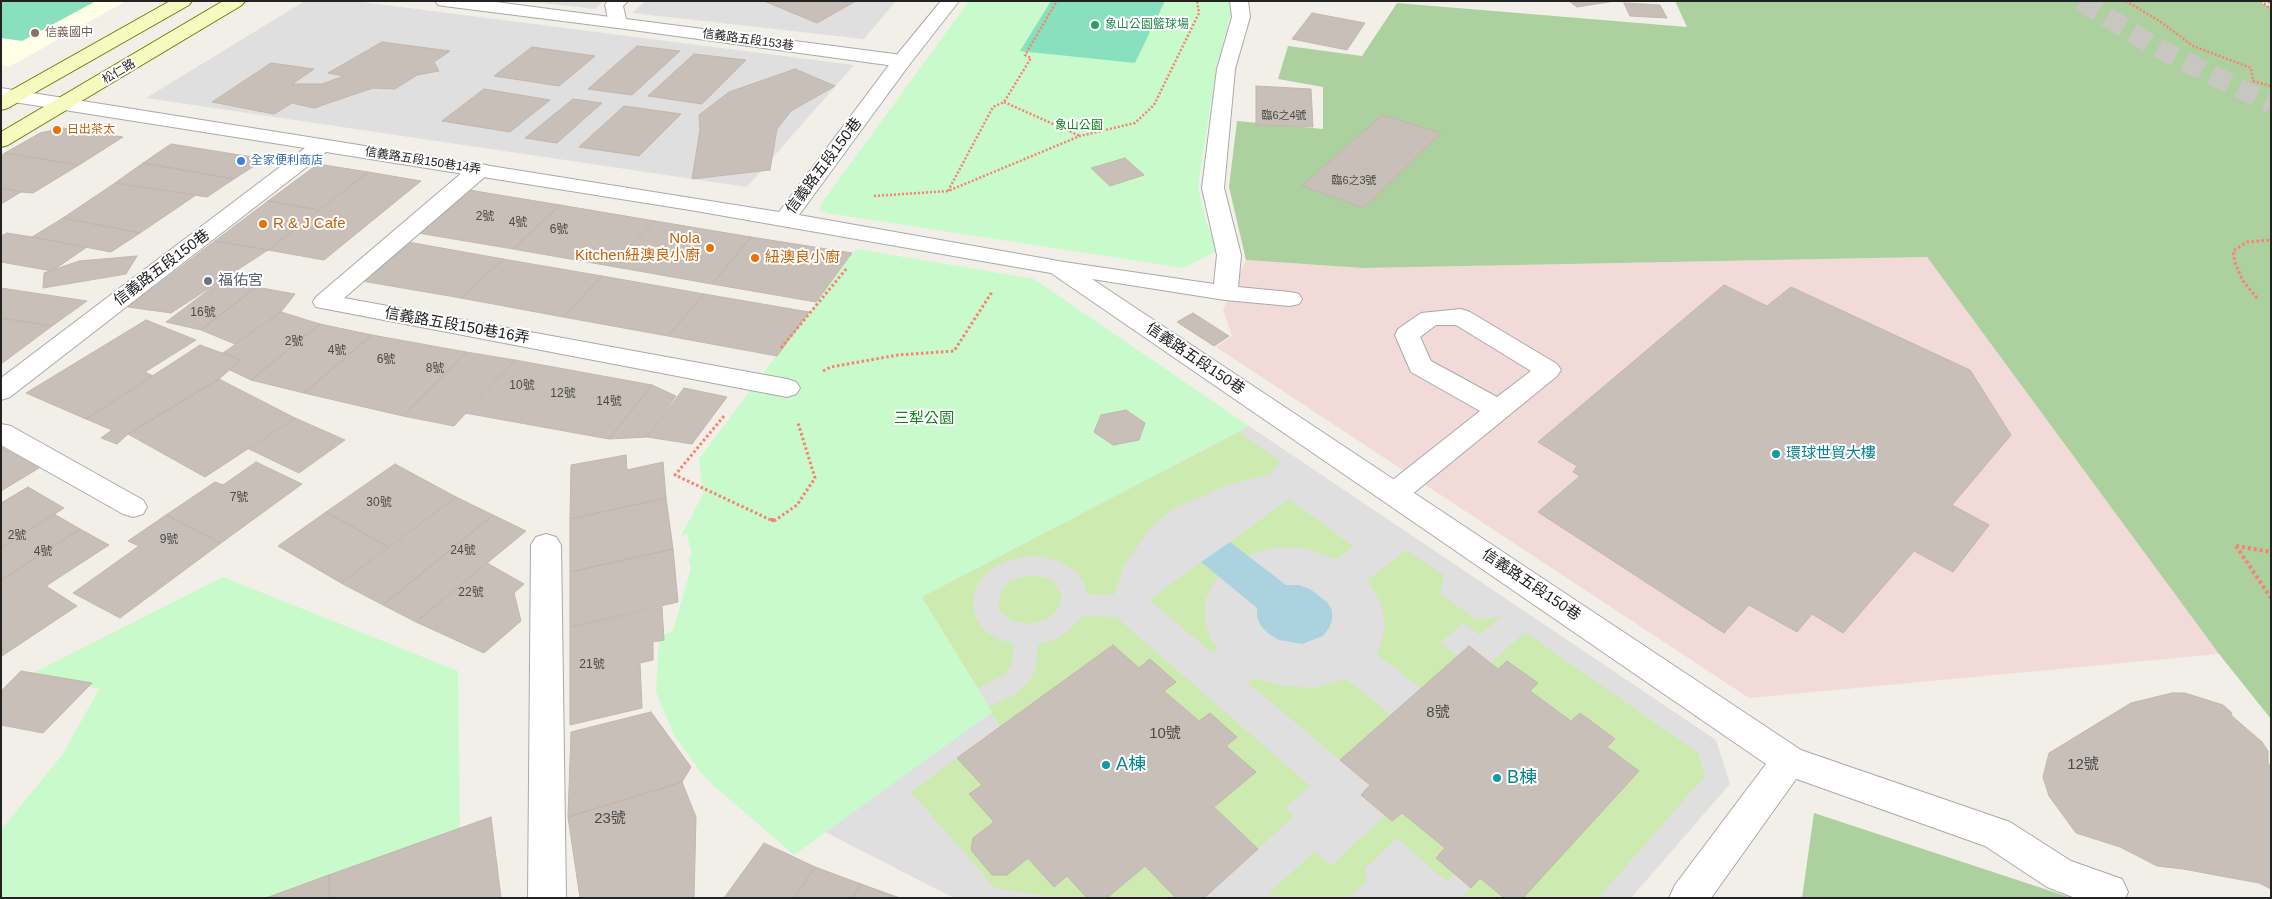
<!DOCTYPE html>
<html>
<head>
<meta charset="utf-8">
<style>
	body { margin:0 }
	#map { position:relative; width:2272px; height:899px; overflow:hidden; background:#f2efe9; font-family:Arial,sans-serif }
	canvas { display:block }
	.frame { position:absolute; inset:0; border:2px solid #222; pointer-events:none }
</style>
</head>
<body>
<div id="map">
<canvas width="2272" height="899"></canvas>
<div class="frame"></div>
</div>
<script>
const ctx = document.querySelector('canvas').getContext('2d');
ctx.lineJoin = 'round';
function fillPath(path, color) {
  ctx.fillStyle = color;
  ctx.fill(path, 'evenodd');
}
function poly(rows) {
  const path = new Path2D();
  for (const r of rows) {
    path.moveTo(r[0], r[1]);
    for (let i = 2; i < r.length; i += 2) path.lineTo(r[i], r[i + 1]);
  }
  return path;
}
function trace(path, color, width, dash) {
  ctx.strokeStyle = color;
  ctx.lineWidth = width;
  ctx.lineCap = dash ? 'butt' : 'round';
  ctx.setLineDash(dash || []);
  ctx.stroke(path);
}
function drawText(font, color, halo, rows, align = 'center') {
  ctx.font = font + ' Arial,"Noto Sans TC",sans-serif';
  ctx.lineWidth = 4;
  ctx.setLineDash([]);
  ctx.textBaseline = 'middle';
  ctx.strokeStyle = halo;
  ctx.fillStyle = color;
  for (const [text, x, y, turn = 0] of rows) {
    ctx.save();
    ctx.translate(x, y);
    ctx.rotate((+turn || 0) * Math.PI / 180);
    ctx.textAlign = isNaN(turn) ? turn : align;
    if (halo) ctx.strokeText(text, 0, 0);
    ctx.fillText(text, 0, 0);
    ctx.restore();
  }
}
fillPath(poly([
	[305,1,354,1,854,65,747,187,146,98],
	[525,1,604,1,595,9],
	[646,1,896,1,864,39,632,13],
	[1249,426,1716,740,1730,784,1631,898,954,898,825,832,992,712,921,597]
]), '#e0dfdf');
fillPath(poly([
	[1927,257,2219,654,1749,698,1216,347,1232,336,1223,310,1246,260,1363,268]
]), '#f2dad9');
fillPath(poly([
	[1,1,126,1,9,67,1,65]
]), '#ffffe5');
fillPath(poly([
	[1239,432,1280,461,1271,474,1231,484,1172,509,1151,527,1125,564,1114,595,1087,594,1083,581,1074,570,1060,562,1044,557,1027,556,1010,560,994,567,983,577,975,590,973,604,975,617,984,630,998,639,1014,644,1012,664,1006,674,978,688,921,597],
	[1289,499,1353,546,1336,559,1304,548,1277,547,1247,555,1230,542],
	[1406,550,1444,575,1440,594,1477,620,1502,616,1480,635,1463,623,1440,643,1457,656,1421,688,1376,654,1379,650,1385,629,1382,607,1371,585,1366,581],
	[1201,562,1218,576,1205,600,1205,622,1213,644,1218,649,1213,653,1149,600],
	[1028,575,1047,578,1054,582,1062,597,1057,611,1050,618,1031,624,1012,621,999,610,998,602,1003,587,1010,581],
	[1081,616,1116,617,1310,786,1285,808,1294,816,1258,849,1214,807,1226,746,1237,737,1210,713,1199,721,1164,691,1175,682,1150,660,1139,668,1113,645,1001,727,988,707,1015,694,1029,682,1036,667,1038,644,1051,641,1066,633,1079,621],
	[1525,632,1698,753,1705,776,1598,898,1523,898,1639,771,1607,747,1615,739,1581,713,1571,721,1530,691,1538,683,1507,661,1498,669,1491,663],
	[1255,678,1283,686,1313,688,1346,679,1391,715,1340,760,1248,683],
	[957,758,982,785,969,795,994,822,973,838,971,850,992,875,1007,875,1028,858,1054,887,1067,876,1087,898,1057,898,995,888,911,792],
	[1402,813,1445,848,1436,858,1455,874,1447,882,1397,838,1365,868,1366,881,1349,898,1274,898,1269,893,1315,851,1331,866,1385,815,1392,821],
	[1145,866,1176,898,1107,898],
	[1480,878,1504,898,1466,898,1464,895]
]), '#cdebb0');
fillPath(poly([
	[1675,1,2258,1,2271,8,2271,719,2219,654,1927,257,1363,268,1246,260,1229,187,1237,121,1323,129,1323,87,1278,79,1288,46,1362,56,1397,3,1687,27],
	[1814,813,2072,898,1802,898]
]), '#add19e');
fillPath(poly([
	[969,1,1234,1,1216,69,1198,187,1206,221,1217,251,1183,268,827,213,820,210,821,204],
	[856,249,1034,279,1249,426,922,597,992,712,794,855,705,778,674,735,656,692,659,636,673,631,691,568,688,558,692,556,687,534,681,536,703,494,699,459],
	[223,577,458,671,460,843,303,898,1,898,1,830,63,754,99,689,31,674]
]), '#c8facc');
fillPath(poly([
	[1,1,96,1,22,41,1,38],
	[1051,1,1165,1,1135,63,1020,51]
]), '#88e0be');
fillPath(poly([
	[1230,542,1286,585,1299,585,1310,589,1327,602,1332,610,1332,620,1329,628,1323,636,1302,644,1279,640,1269,634,1261,626,1257,617,1257,608,1201,562]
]), '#aad3df');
const building = poly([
	[764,1,856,1,817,23,764,1],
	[1569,1,1615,1,1577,7,1569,1],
	[1624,3,1660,5,1667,18,1630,16,1624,3],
	[1312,13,1365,23,1347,50,1292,39,1312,13],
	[382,42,450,51,434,62,439,71,417,75,395,89,373,88,314,108,292,103,274,114,212,102,271,63,314,69,292,84,322,84,344,76,328,73,382,42],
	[637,46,680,51,632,95,588,89,637,46],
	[532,47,595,56,559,86,494,76,532,47],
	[694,54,746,60,702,104,648,96,694,54],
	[795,69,835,86,791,111,777,129,770,170,692,179,700,130,699,115,729,92,795,69],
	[1256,86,1311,89,1313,127,1256,125,1256,86],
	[484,89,550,100,510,132,442,121,484,89],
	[573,99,602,103,557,143,525,138,573,99],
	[624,106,681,114,639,156,579,147,624,106],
	[1382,115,1441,133,1364,208,1302,186,1382,115],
	[62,128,123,137,79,165,5,153,40,133,62,128],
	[171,144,265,159,234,179,143,163,171,144],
	[5,153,79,165,33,193,21,192,1,188,1,156,5,153],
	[1125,158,1144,175,1110,186,1091,168,1125,158],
	[143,163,234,179,207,197,115,183,143,163],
	[318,164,368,172,319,210,268,201,318,164],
	[368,172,421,181,324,260,268,250,368,172],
	[115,183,196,195,140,233,63,218,115,183],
	[1,188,21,192,1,204,1,188],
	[469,190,560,205,513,249,418,233,469,190],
	[268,201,319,210,268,250,215,241,268,201],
	[560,205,655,221,610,266,513,249,560,205],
	[63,218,140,233,111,252,32,237,63,218],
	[655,221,751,237,712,284,610,266,655,221],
	[7,233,32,237,87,247,52,271,1,262,1,236,7,233],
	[751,237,852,253,816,302,712,284,751,237],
	[215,241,268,250,171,313,128,307,215,241],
	[408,242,503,259,461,298,362,281,408,242],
	[137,256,126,274,43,288,44,273,79,261,137,256],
	[503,259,602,276,563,317,461,298,503,259],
	[602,276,704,294,668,336,563,317,602,276],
	[222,280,256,287,201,330,166,322,222,280],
	[1724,285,1767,306,1791,287,1970,370,2011,435,1952,505,1989,525,1953,572,1914,551,1843,633,1812,614,1797,632,1749,605,1724,633,1538,512,1580,476,1573,472,1577,466,1538,442,1724,285],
	[256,287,295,294,281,312,235,344,201,330,256,287],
	[1,288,87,301,52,326,1,318,1,288],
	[704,294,809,312,777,356,668,336,704,294],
	[281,312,320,324,251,380,230,370,241,360,223,353,281,312],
	[1193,313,1229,336,1214,346,1177,322,1193,313],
	[1,318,52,326,1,364,1,318],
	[146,320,196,340,145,372,153,376,86,419,26,393,146,320],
	[320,324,372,335,304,393,251,380,320,324],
	[372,335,466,352,403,416,304,393,372,335],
	[200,345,241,360,219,379,128,434,117,444,101,438,112,430,86,419,200,345],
	[466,352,515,360,454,426,403,416,466,352],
	[515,360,652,385,609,439,465,413,515,360],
	[219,379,295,418,205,477,128,434,219,379],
	[652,385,676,396,647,437,609,439,652,385],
	[684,388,727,397,692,444,647,437,684,388],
	[1126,410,1145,423,1139,440,1113,445,1094,432,1101,415,1126,410],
	[295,418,345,440,299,473,249,449,295,418],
	[1,447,39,468,1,491,1,447],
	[626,455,627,470,663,462,666,498,570,519,571,465,626,455],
	[256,462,302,484,221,543,166,515,215,482,223,485,256,462],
	[395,464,456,497,388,547,326,512,395,464],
	[28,487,64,508,1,548,1,503,28,487],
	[456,497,493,515,383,605,341,583,456,497],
	[666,498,673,549,570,572,570,519,666,498],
	[326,512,388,547,341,583,278,546,326,512],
	[54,514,80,529,1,580,1,548,54,514],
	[166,515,221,543,120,618,73,593,139,546,128,541,166,515],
	[493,515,526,531,416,622,383,605,493,515],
	[80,529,109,545,46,586,77,606,2,656,1,580,80,529],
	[673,549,678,602,570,627,570,572,673,549],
	[487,563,524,584,514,593,521,621,484,653,416,622,487,563],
	[662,607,664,640,653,642,653,660,640,663,642,708,570,725,570,627,662,607],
	[1113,645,1139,668,1150,659,1176,682,1164,691,1199,721,1210,713,1237,737,1226,746,1256,772,1214,807,1258,849,1204,898,1176,898,1145,866,1107,898,1087,898,1067,876,1054,887,1028,858,1007,875,992,875,971,850,973,838,994,822,969,794,982,785,957,758,1113,645],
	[1469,646,1498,669,1507,661,1538,683,1530,691,1571,721,1580,713,1615,739,1607,747,1639,771,1523,898,1504,898,1480,878,1471,888,1436,858,1445,848,1402,813,1392,821,1385,815,1361,795,1370,785,1340,760,1469,646],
	[21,671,92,683,43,733,1,725,1,691,21,671],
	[2172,693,2185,693,2223,705,2231,712,2232,716,2262,742,2268,751,2268,763,2271,767,2271,889,2259,883,2183,869,2157,866,2120,847,2076,833,2049,796,2043,777,2049,753,2131,703,2172,693],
	[651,712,691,767,682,782,568,817,571,732,651,712],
	[682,782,696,817,694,898,580,898,568,817,682,782],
	[491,817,501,898,329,898,329,875,491,817],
	[764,843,815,867,794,898,724,898,764,843],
	[815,867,861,884,853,898,794,898,815,867],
	[329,875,329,898,266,898,329,875],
	[861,884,900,898,853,898,861,884]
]);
fillPath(building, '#c7bfb8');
trace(building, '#c4b6ab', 1);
trace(poly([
	[2081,1,2152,45,2271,104]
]), '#c8c6c1', 20, [20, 10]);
const lane = poly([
	[608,1,628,1,623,6,626,19,902,55,909,57,911,61,909,65,902,67,618,28,612,27,609,23,605,5,608,1],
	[479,164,487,165,490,170,487,175,344,298,787,379,796,382,800,388,796,394,787,397,316,307,313,302,316,297,471,165,479,164],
	[1461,309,1470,312,1557,364,1561,370,1557,376,1405,500,1395,503,1385,500,1381,493,1385,486,1480,411,1411,372,1395,335,1398,329,1421,313,1461,309],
	[1436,325,1456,325,1531,371,1497,397,1431,361,1420,337,1436,325],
	[1789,746,2010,822,2071,861,2122,879,2128,892,2125,898,2075,898,2060,892,2047,887,1985,846,1777,772,1772,761,1777,750,1789,746]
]);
const street = poly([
	[435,1,488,1,618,18,624,19,627,23,624,27,618,28,444,6,438,5,435,1],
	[941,1,959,1,909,65,799,215,1064,262,1214,284,1217,255,1202,188,1217,69,1232,17,1230,1,1248,1,1250,17,1235,69,1224,188,1241,255,1238,287,1290,292,1299,294,1302,299,1299,304,1290,306,1225,300,1092,279,1801,750,1806,761,1801,772,1711,898,1669,898,1675,885,1766,764,1051,273,690,210,326,152,10,397,1,400,1,378,305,148,1,100,1,88,779,212,895,57,941,1],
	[1,424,11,426,143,500,147,507,143,514,133,517,123,514,1,445,1,424],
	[546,534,556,537,561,545,566,898,528,898,531,545,536,537,546,534]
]);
const secondary = poly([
	[170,1,192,1,189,5,8,108,1,110,1,96,170,1],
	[223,1,245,1,242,5,8,145,1,147,1,132,223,1]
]);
trace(lane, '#a9a9a9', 2);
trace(street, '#a9a9a9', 2);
trace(secondary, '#707d05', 2);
trace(poly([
	[2126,1,2161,22,2193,46,2251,68,2253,81,2271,86],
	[2261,1,2271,9],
	[2264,1,2271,3],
	[1004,102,1080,136],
	[948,191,993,107,1004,102,1031,58,1025,55,1057,1],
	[874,196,948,191,1080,136,1135,123,1154,105,1199,13,1197,1]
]), '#fa8072', 2.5, [2, 2]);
trace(poly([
	[2257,298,2243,281,2235,263,2233,251,2247,242,2271,240],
	[781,348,847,268],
	[823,371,831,367,898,355,954,351,992,292],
	[724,416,675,475,773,521],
	[774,521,797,505,815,478,798,423]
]), '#fa8072', 3, [2.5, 2.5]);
trace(poly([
	[771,520,776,520],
	[2236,546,2271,598],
	[2236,546,2271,552]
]), '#fa8072', 4, [3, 3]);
fillPath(lane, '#fff');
fillPath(street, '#fff');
fillPath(secondary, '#f7fabf');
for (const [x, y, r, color] of [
	[1095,25,5,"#2e9e5b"],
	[35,33,5,"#8d6e63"],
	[57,130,5,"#e8710a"],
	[241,161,5,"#3f7fe0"],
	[263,224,5,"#e8710a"],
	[710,248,5,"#e8710a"],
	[755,258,5,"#e8710a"],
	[208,281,5,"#6b7280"],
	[1776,454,5,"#0f9aa8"],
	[1106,765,5,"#0f9aa8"],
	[1497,778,5,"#0f9aa8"]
]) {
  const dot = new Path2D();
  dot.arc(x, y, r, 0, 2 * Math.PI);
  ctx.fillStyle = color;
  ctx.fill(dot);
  trace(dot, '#fff', 2);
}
drawText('11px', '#4b4948', null, [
	["臨6之4號",1284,116],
	["臨6之3號",1354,181]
]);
drawText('12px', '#27864d', '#fff', [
	["象山公園籃球場",1105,25]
], 'left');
drawText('12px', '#785e54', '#fff', [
	["信義國中",45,33]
], 'left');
drawText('12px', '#222', '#fff', [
	["信義路五段153巷",748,40,8],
	["松仁路",119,72,-31],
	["信義路五段150巷14弄",423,161,9]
]);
drawText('12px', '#0c8416', '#fff', [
	["象山公園",1079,126]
]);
drawText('12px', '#c56008', '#fff', [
	["日出茶太",67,130]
], 'left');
drawText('12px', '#366cbe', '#fff', [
	["全家便利商店",251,161]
], 'left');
drawText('12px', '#4b4948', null, [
	["2號",485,217],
	["4號",518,223],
	["6號",559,230],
	["16號",203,313],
	["2號",294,342],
	["4號",337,351],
	["6號",386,360],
	["8號",435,369],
	["10號",522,386],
	["12號",563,394],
	["14號",609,402],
	["7號",239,498],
	["30號",379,503],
	["2號",17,536],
	["9號",169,540],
	["24號",463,551],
	["4號",43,552],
	["22號",471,593],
	["21號",592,665]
]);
drawText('15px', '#222', '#fff', [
	["信義路五段150巷",824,166,-53],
	["信義路五段150巷",162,268,-37],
	["信義路五段150巷16弄",457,326,10],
	["信義路五段150巷",1195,359,34],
	["信義路五段150巷",1531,585,34]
]);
drawText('15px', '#c56008', '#fff', [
	["R & J Cafe",273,224],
	["Nola",700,239,"right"],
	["Kitchen紐澳良小廚",700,256,"right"],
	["紐澳良小廚",765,258]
], 'left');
drawText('15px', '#5b616d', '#fff', [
	["福佑宮",218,281]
], 'left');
drawText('15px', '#0c8416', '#fff', [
	["三犁公園",924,419]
]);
drawText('15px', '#0d838f', '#fff', [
	["環球世貿大樓",1786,454]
], 'left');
drawText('15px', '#4b4948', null, [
	["8號",1438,713],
	["10號",1165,734],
	["12號",2083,765],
	["23號",610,819]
]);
drawText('18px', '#0d838f', '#fff', [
	["A棟",1116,765],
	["B棟",1507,778]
], 'left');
</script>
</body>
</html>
